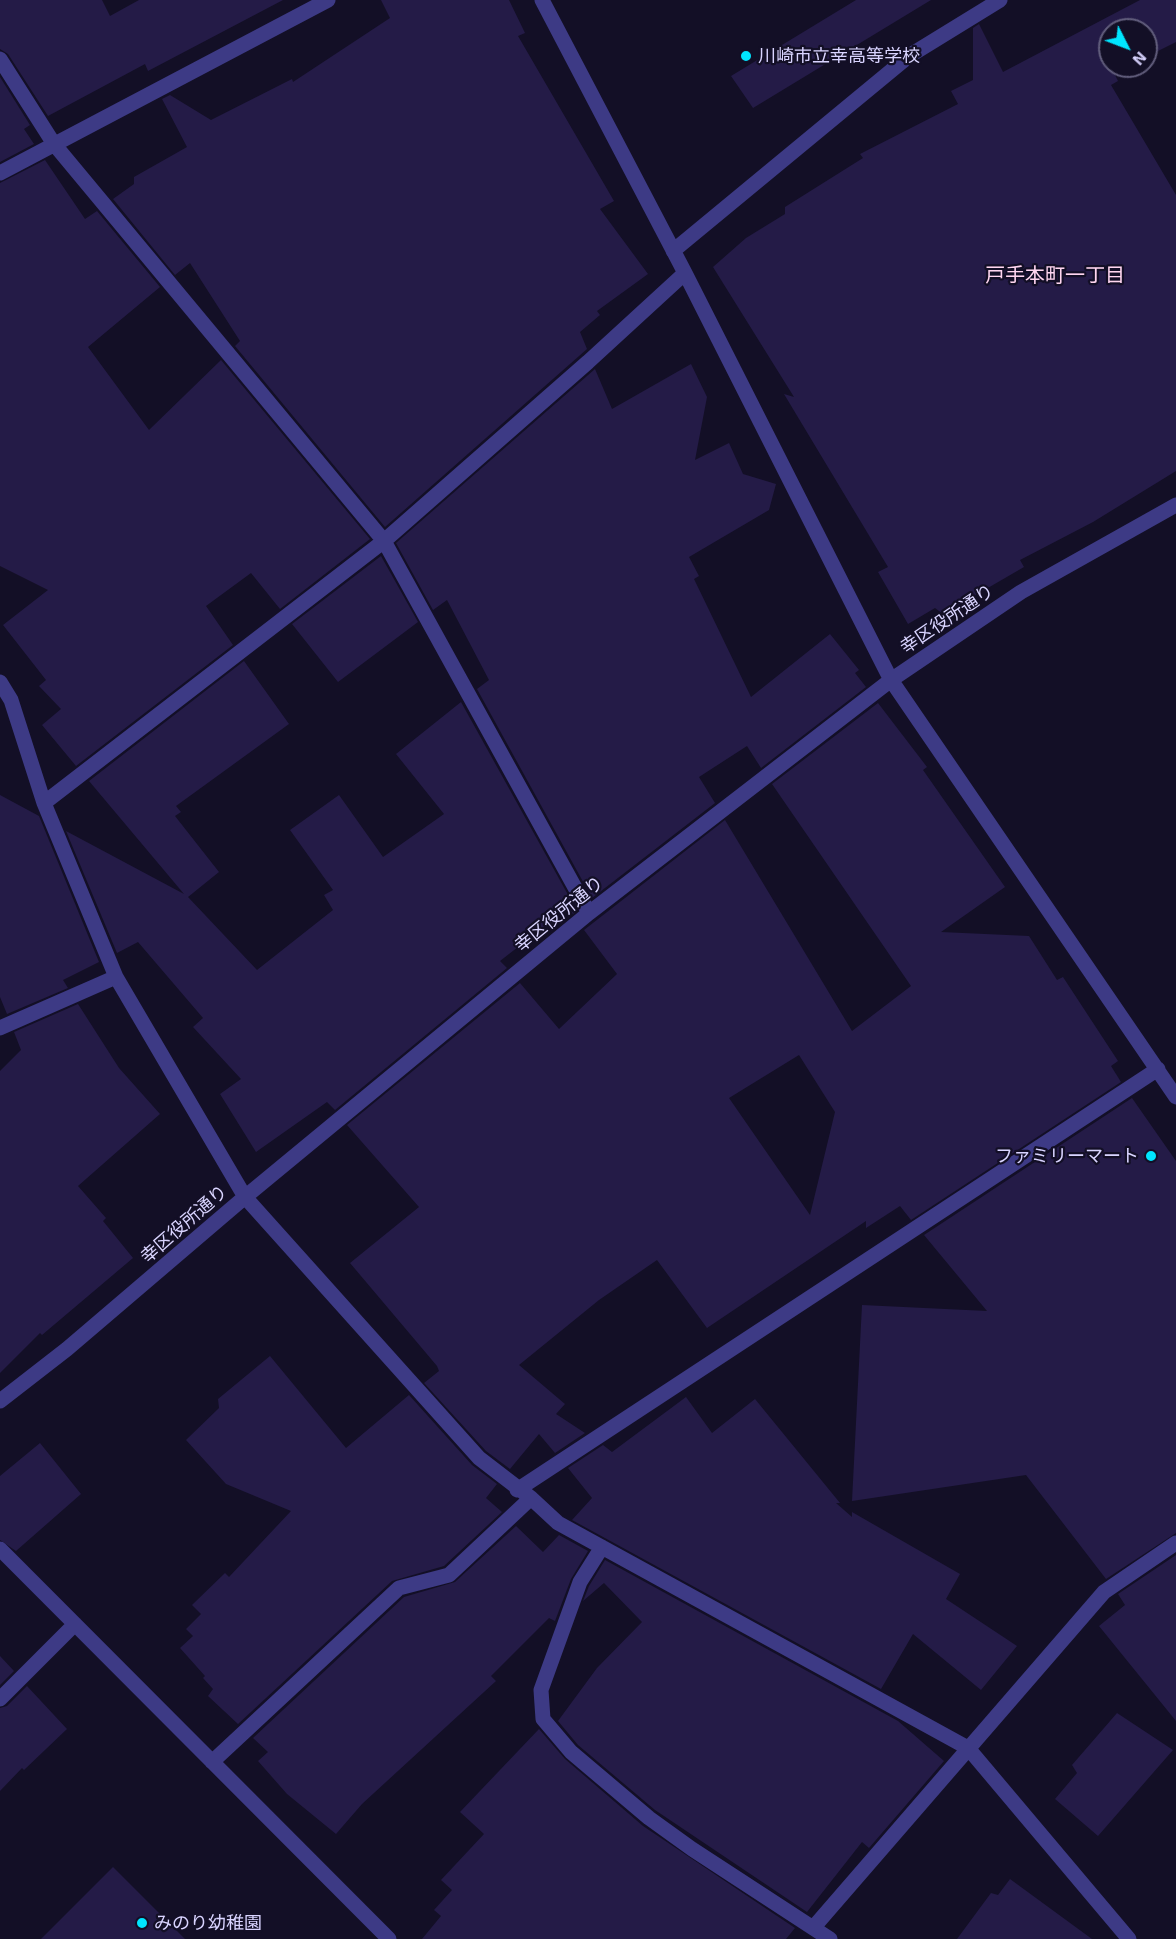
<!DOCTYPE html>
<html>
<head>
<meta charset="utf-8">
<style>
	body { margin:0 }
	#map { position:relative; width:1176px; height:1939px; overflow:hidden; background:#130f26; font-family:"Exo 2",sans-serif }
	canvas { display:block }
	.north { position:absolute; left:1098px; top:18px; width:60px; height:60px; box-sizing:border-box; background:#130f26; border:2px solid #625e7d; border-radius:50%; rotate:132deg; font-size:16px; font-weight:700; line-height:24px; text-align:center; color:#d9d4ff }
	.north::after { content:''; display:block; margin:auto; width:21px; height:27px; background:#00e5ff; clip-path:polygon(50% 0,100% 100%,50% 72%,0 100%) }
</style>
</head>
<body>
<div id="map">
<canvas width="1176" height="1939"></canvas>
<div class="north">N</div>
</div>
<script>
const ctx = document.querySelector('canvas').getContext('2d');
ctx.lineJoin = 'round';
function fillPath(path, color) {
  ctx.fillStyle = color;
  ctx.fill(path, 'evenodd');
}
function poly(rows) {
  const path = new Path2D();
  for (const r of rows) {
    path.moveTo(r[0], r[1]);
    for (let i = 2; i < r.length; i += 2) path.lineTo(r[i], r[i + 1]);
  }
  return path;
}
function trace(path, color, width, dash) {
  ctx.strokeStyle = color;
  ctx.lineWidth = width;
  ctx.lineCap = dash ? 'butt' : 'round';
  ctx.setLineDash(dash || []);
  ctx.stroke(path);
}
function drawText(font, color, halo, rows, align = 'center') {
  ctx.font = font + ' "Exo 2","Noto Sans JP",sans-serif';
  ctx.lineWidth = 4.5;
  ctx.setLineDash([]);
  ctx.textBaseline = 'middle';
  ctx.strokeStyle = halo;
  ctx.fillStyle = color;
  for (const [text, x, y, turn = 0] of rows) {
    ctx.save();
    ctx.translate(x, y);
    ctx.rotate((+turn || 0) * Math.PI / 180);
    ctx.textAlign = isNaN(turn) ? turn : align;
    if (halo) ctx.strokeText(text, 0, 0);
    ctx.fillText(text, 0, 0);
    ctx.restore();
  }
}
fillPath(poly([
	[0,0,102,0,110,16,139,0,283,0,148,71,145,64,48,116,8,54,0,49],
	[381,0,509,0,525,33,518,36,614,201,600,209,648,274,597,311,600,315,580,332,587,349,385,527,235,346,240,341,190,263,175,275,113,199,134,184,134,177,187,147,162,99,170,95,211,120,292,79,293,82,390,18],
	[856,0,931,0,753,108,731,76],
	[1140,0,1176,0,1176,42,1146,57,1146,30,1110,30,1110,66,1127,66,1114,73,1118,81,1111,85,1176,195,1176,471,1093,522,1020,560,1024,567,943,614,935,608,908,624,878,572,888,567,784,394,794,397,713,267,746,238,785,214,785,207,863,158,860,154,958,104,951,91,973,80,973,28,979,24,1003,72],
	[0,77,30,125,24,129,34,144,0,162],
	[45,160,85,219,97,211,160,287,88,347,149,430,221,360,370,539,280,609,251,573,206,606,233,645,76,766,42,725,61,709,39,686,46,680,3,625,48,590,0,566,0,183],
	[691,364,707,397,695,460,729,443,743,474,776,484,769,510,689,557,699,576,694,579,751,697,830,634,859,670,855,673,866,687,761,768,747,746,699,777,715,803,592,898,477,689,489,680,447,600,433,610,396,543,595,369,612,409],
	[381,556,418,622,338,682,292,624],
	[244,661,289,724,176,806,181,812,175,816,219,872,188,897,257,970,333,910,324,895,333,890,290,830,339,795,383,857,444,814,396,754,461,702,577,911,573,914,568,908,500,961,507,968,335,1110,327,1102,256,1152,220,1094,241,1079,193,1027,203,1018,138,942,117,953,66,831,184,894,89,781],
	[878,703,927,767,923,770,1005,887,941,932,1029,936,1057,980,1063,977,1118,1061,1111,1066,1121,1082,911,1220,900,1206,866,1228,866,1221,707,1328,657,1260,599,1300,519,1365,565,1404,556,1414,585,1433,555,1453,539,1434,510,1469,486,1451,424,1383,439,1371,437,1366,350,1263,419,1207,347,1125,520,983,559,1029,617,974,584,930,725,820,852,1031,911,986,772,784],
	[799,1055,835,1112,810,1215,729,1098],
	[0,795,39,816,99,962,63,980,68,988,7,1014,0,997],
	[78,1004,119,1068,160,1114,78,1186,106,1218,103,1221,133,1258,42,1335,40,1333,0,1373,0,1071,21,1050,14,1032],
	[1132,1098,1176,1161,1176,1533,1106,1579,1026,1475,852,1501,862,1305,987,1311,924,1235],
	[270,1356,346,1448,409,1395,472,1465,497,1484,486,1498,502,1512,444,1566,392,1581,238,1724,208,1696,213,1689,203,1678,205,1676,180,1648,193,1636,186,1629,201,1614,192,1605,225,1573,229,1577,291,1511,226,1484,186,1440,219,1408,218,1399],
	[686,1397,712,1433,755,1399,840,1503,836,1503,852,1517,852,1512,960,1574,946,1599,1017,1646,981,1690,913,1634,881,1689,572,1520,592,1498,568,1468,603,1445,612,1452],
	[40,1443,81,1494,16,1551,0,1540,0,1476],
	[516,1526,543,1552,559,1535,588,1551,571,1579,555,1621,549,1618,491,1676,496,1681,362,1804,336,1834,287,1794,258,1761,268,1752,253,1738,404,1597,455,1582],
	[1176,1555,1176,1721,1099,1626,1125,1605,1118,1594],
	[605,1560,898,1721,944,1761,869,1848,862,1842,807,1912,655,1810,578,1745,558,1721,597,1668,642,1622,604,1583,583,1601,589,1586],
	[0,1656,14,1671,0,1685],
	[27,1686,67,1729,24,1770,22,1768,0,1791,0,1708,7,1706],
	[1117,1713,1173,1750,1098,1836,1055,1799,1077,1773,1072,1765],
	[539,1729,565,1759,643,1826,795,1928,786,1939,422,1939,441,1916,434,1910,452,1890,441,1880,484,1834,460,1812],
	[113,1867,185,1939,41,1939],
	[1010,1879,1092,1939,957,1939,991,1893,998,1895]
]), '#241b47');
trace(poly([
	[542,0,685,273,891,680,1176,1097],
	[0,59,54,144,384,541,589,913],
	[0,173,328,0],
	[673,251,909,56,1000,0],
	[0,682,11,700,44,803,116,977,245,1197,479,1458,531,1498,558,1523,968,1748,1129,1939],
	[44,803,384,541,588,362,685,273],
	[0,1028,116,977],
	[0,1401,67,1349,245,1197,589,913,891,680,1021,592,1176,505],
	[517,1490,1158,1069],
	[602,1547,580,1582,541,1690,543,1719,571,1752,649,1818,692,1849,830,1939],
	[0,1549,389,1939],
	[0,1699,75,1624],
	[212,1762,399,1588,449,1575,531,1498],
	[813,1928,1104,1592,1176,1543]
]), '#3d3a85', 15);
for (const [x, y, r, color] of [
	[746,56,6,"#00e5ff"],
	[1151,1156,6,"#00e5ff"],
	[142,1923,6,"#00e5ff"]
]) {
  const dot = new Path2D();
  dot.arc(x, y, r, 0, 2 * Math.PI);
  ctx.fillStyle = color;
  ctx.fill(dot);
  trace(dot, '#130f26', 2);
}
drawText('18px', '#d9d4ff', '#130f26', [
	["川崎市立幸高等学校",758,56],
	["ファミリーマート",1139,1156,"right"],
	["みのり幼稚園",154,1923]
], 'left');
drawText('18px', '#d9d4ff', '#130f26', [
	["幸区役所通り",947,619,-34],
	["幸区役所通り",559,914,-39],
	["幸区役所通り",184,1224,-41]
]);
drawText('20px', '#ffd6f0', '#130f26', [
	["戸手本町一丁目",1055,275]
]);
</script>
</body>
</html>
